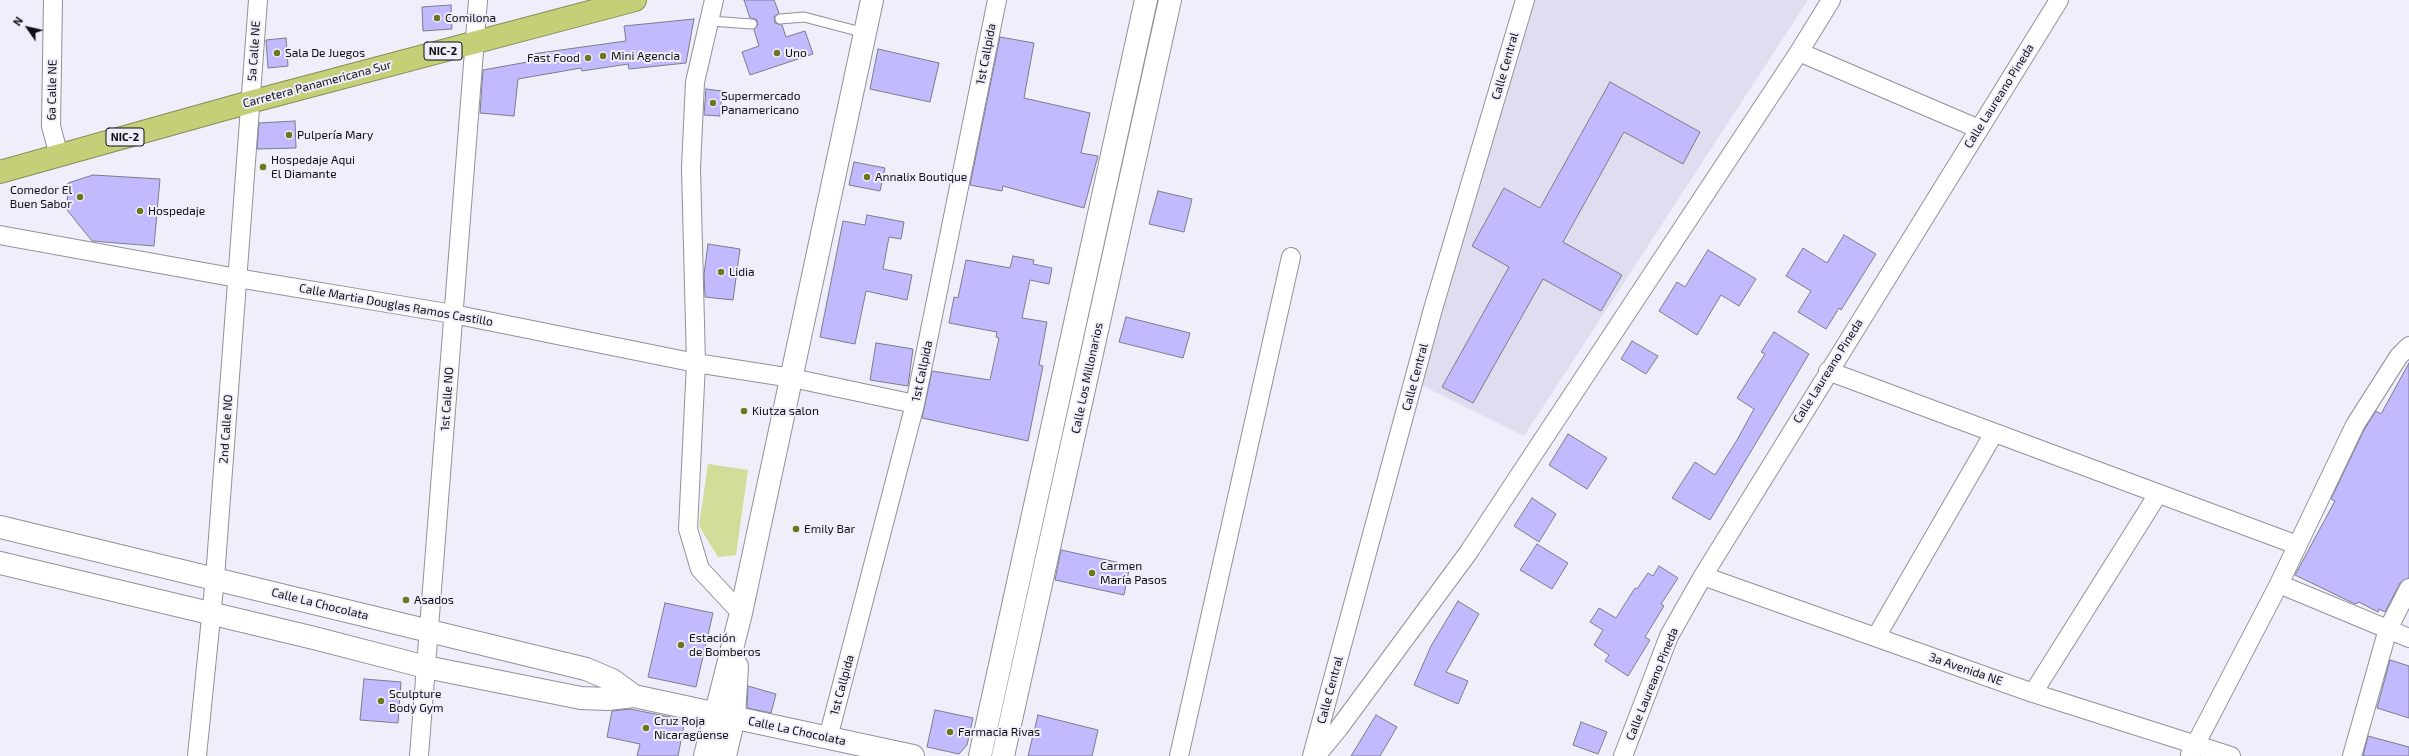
<!DOCTYPE html>
<html>
<head>
<meta charset="utf-8">
<style>
	body { margin:0 }
	#map { position:relative; width:2409px; height:756px; overflow:hidden; background:#efeefa; font-family:"Exo 2",sans-serif }
	canvas { display:block }
	.north { position:absolute; left:8px; top:8px; width:40px; height:40px; -webkit-text-stroke:3px #efeefa; paint-order:stroke; rotate:304deg; font-size:11px; font-weight:700; line-height:16px; text-align:center; color:#0f0f13 }
	.north::after { content:''; display:block; margin:auto; width:14px; height:18px; background:#0f0f13; clip-path:polygon(50% 0,100% 100%,50% 72%,0 100%) }
</style>
</head>
<body>
<div id="map">
<canvas width="2409" height="756"></canvas>
<div class="north">N</div>
</div>
<script>
const ctx = document.querySelector('canvas').getContext('2d');
ctx.lineJoin = 'round';
function fillPath(path, color) {
  ctx.fillStyle = color;
  ctx.fill(path, 'evenodd');
}
function poly(rows) {
  const path = new Path2D();
  for (const r of rows) {
    path.moveTo(r[0], r[1]);
    for (let i = 2; i < r.length; i += 2) path.lineTo(r[i], r[i + 1]);
  }
  return path;
}
function trace(path, color, width, dash) {
  ctx.strokeStyle = color;
  ctx.lineWidth = width;
  ctx.lineCap = dash ? 'butt' : 'round';
  ctx.setLineDash(dash || []);
  ctx.stroke(path);
}
function drawText(font, color, halo, rows, align = 'center') {
  ctx.font = font + ' "Exo 2",sans-serif';
  ctx.lineWidth = 4;
  ctx.setLineDash([]);
  ctx.textBaseline = 'middle';
  ctx.strokeStyle = halo;
  ctx.fillStyle = color;
  for (const [text, x, y, turn = 0] of rows) {
    ctx.save();
    ctx.translate(x, y);
    ctx.rotate((+turn || 0) * Math.PI / 180);
    ctx.textAlign = isNaN(turn) ? turn : align;
    if (halo) ctx.strokeText(text, 0, 0);
    ctx.fillText(text, 0, 0);
    ctx.restore();
  }
}
fillPath(poly([
	[1528,0,1808,0,1524,436,1419,384]
]), '#dfdef1');
fillPath(poly([
	[708,464,748,470,736,555,718,557,699,526]
]), '#d3dc98');
const building = poly([
	[744,0,774,0,779,13,774,17,775,23,782,25,786,37,805,31,813,54,750,75,742,52,759,46,754,30,758,24,756,19,750,18,744,0],
	[451,5,452,29,423,31,422,7,451,5],
	[694,19,686,63,629,69,628,64,582,71,581,68,518,79,514,116,480,113,483,70,533,61,532,54,626,41,624,26,694,19],
	[1000,37,1034,43,1024,98,1090,113,1081,153,1098,156,1084,208,1003,186,1002,191,970,185,1000,37],
	[286,38,288,66,268,68,266,40,286,38],
	[878,49,939,63,930,102,870,89,878,49],
	[1610,82,1700,132,1683,164,1624,132,1563,242,1622,275,1601,311,1543,279,1473,403,1442,387,1509,267,1472,246,1504,188,1540,208,1610,82],
	[706,89,722,91,720,116,704,115,706,89],
	[295,121,296,148,257,149,259,123,295,121],
	[854,162,885,168,880,191,849,185,854,162],
	[93,175,160,179,154,246,92,241,67,210,68,183,93,175],
	[1158,191,1192,199,1184,232,1149,224,1158,191],
	[867,215,904,222,901,239,889,237,883,269,912,275,907,300,866,291,855,344,820,337,843,221,865,225,867,215],
	[1844,235,1876,254,1841,310,1839,308,1826,329,1798,312,1811,291,1786,276,1803,248,1827,263,1844,235],
	[708,244,740,249,733,300,705,297,704,274,708,244],
	[1708,250,1756,279,1739,306,1721,295,1697,335,1659,311,1677,282,1685,287,1708,250],
	[1013,256,1034,260,1033,264,1052,268,1049,284,1030,280,1022,318,1047,322,1039,365,1043,366,1028,441,922,418,932,371,990,380,999,338,996,337,997,332,949,323,954,297,958,298,966,260,1010,268,1013,256],
	[1126,317,1190,333,1183,358,1119,342,1126,317],
	[1774,332,1809,354,1710,520,1672,498,1695,462,1715,475,1737,440,1754,409,1737,398,1765,354,1761,352,1774,332],
	[1632,341,1658,356,1646,374,1621,359,1632,341],
	[876,343,913,349,908,386,870,380,876,343],
	[2409,363,2409,578,2400,583,2385,612,2379,609,2378,612,2359,602,2355,604,2295,575,2335,501,2331,499,2364,430,2376,411,2381,414,2409,363],
	[1568,434,1607,458,1587,489,1549,465,1568,434],
	[1532,498,1556,514,1539,542,1514,526,1532,498],
	[1537,544,1568,563,1552,589,1520,570,1537,544],
	[1061,550,1130,565,1124,595,1055,580,1061,550],
	[1659,566,1678,578,1661,604,1664,606,1645,637,1650,640,1628,676,1605,661,1609,655,1594,645,1603,630,1590,622,1599,608,1616,618,1635,588,1637,589,1648,573,1653,576,1659,566],
	[1458,601,1479,614,1446,672,1468,681,1458,704,1414,685,1431,646,1458,601],
	[665,603,713,613,696,687,648,677,665,603],
	[2390,660,2409,666,2409,718,2377,708,2390,660],
	[364,679,401,682,398,723,360,720,364,679],
	[748,686,776,694,771,713,747,708,748,686],
	[630,709,685,720,678,756,637,756,640,744,607,737,612,711,630,709],
	[935,710,973,718,967,745,959,754,927,747,935,710],
	[1038,715,1098,730,1092,756,1028,756,1038,715],
	[1376,715,1397,727,1380,756,1351,756,1376,715],
	[1581,722,1607,732,1598,754,1573,745,1581,722],
	[2368,736,2409,747,2409,756,2363,756,2368,736]
]);
fillPath(building, '#c2bafe');
trace(building, '#7d7c86', 1);
const lane = poly([
	[780,19,804,17,865,33],
	[710,21,752,24]
]);
const street = poly([
	[53,0,51,126,59,156],
	[714,0,695,82,691,168,696,363,688,529,700,569,741,613],
	[1799,52,1979,129],
	[0,235,237,278,453,314,696,363,792,378,915,404],
	[1828,371,2297,545],
	[1703,576,2033,693,2231,756],
	[2279,584,2409,638],
	[1876,637,1994,433],
	[2033,693,2158,494],
	[828,738,915,404,997,0],
	[2190,755,2279,584,2355,425,2399,356,2409,346],
	[197,756,215,578,258,0],
	[419,756,478,0],
	[1179,756,1291,257],
	[1312,756,1433,309,1525,0],
	[1316,756,1339,728,1468,553,1799,52,1831,0],
	[1623,756,1669,636,1703,576,2059,0],
	[2352,756,2388,629,2409,588]
]);
const secondary = poly([
	[0,527,586,669,612,680,634,696],
	[0,563,314,638,426,667,581,698,608,699,634,696,913,756],
	[705,756,741,613,872,0],
	[725,756,734,717,737,666],
	[980,756,1146,0],
	[1003,756,1170,0]
]);
const highway = poly([
	[0,172,250,102,635,0]
]);
trace(lane, '#91919b', 11);
trace(street, '#91919b', 20);
trace(secondary, '#91919b', 24);
trace(highway, '#858c55', 24);
trace(lane, '#fff', 9);
trace(street, '#fff', 18);
trace(secondary, '#fff', 22);
trace(highway, '#c5cf78', 22);
for (const [x, y, r, color] of [
	[437,18,4,"#6d751e"],
	[277,53,4,"#6d751e"],
	[777,53,4,"#6d751e"],
	[603,56,4,"#6d751e"],
	[588,58,4,"#6d751e"],
	[713,103,4,"#6d751e"],
	[289,135,4,"#6d751e"],
	[263,167,4,"#6d751e"],
	[867,177,4,"#6d751e"],
	[80,197,4,"#6d751e"],
	[140,211,4,"#6d751e"],
	[721,272,4,"#6d751e"],
	[744,411,4,"#6d751e"],
	[796,529,4,"#6d751e"],
	[1092,573,4,"#6d751e"],
	[406,600,4,"#6d751e"],
	[681,645,4,"#6d751e"],
	[381,701,4,"#6d751e"],
	[646,728,4,"#6d751e"],
	[950,732,4,"#6d751e"]
]) {
  const dot = new Path2D();
  dot.arc(x, y, r, 0, 2 * Math.PI);
  ctx.fillStyle = color;
  ctx.fill(dot);
  trace(dot, '#efeefa', 1.5);
}
for (const [x, y, w] of [
	[443,51,38],
	[125,137,38]
]) {
  const box = new Path2D();
  box.roundRect(x - w / 2, y - 9, w, 18, 3);
  ctx.fillStyle = '#efeefa';
  ctx.fill(box);
  trace(box, '#0f0f13', 1);
}
drawText('bold 11px', '#0f0f13', null, [
	["NIC-2",443,51],
	["NIC-2",125,137]
]);
drawText('12px', '#0f0f13', '#efeefa', [
	["Comilona",445,18],
	["Sala De Juegos",285,53],
	["Uno",785,53],
	["Mini Agencia",611,56],
	["Fast Food",580,58,"right"],
	["Supermercado",721,96],
	["Panamericano",721,110],
	["Pulpería Mary",297,135],
	["Hospedaje Aqui",271,160],
	["El Diamante",271,174],
	["Annalix Boutique",875,177],
	["Comedor El",72,190,"right"],
	["Buen Sabor",72,204,"right"],
	["Hospedaje",148,211],
	["Lidia",729,272],
	["Kiutza salon",752,411],
	["Emily Bar",804,529],
	["Carmen",1100,566],
	["María Pasos",1100,580],
	["Asados",414,600],
	["Estación",689,638],
	["de Bomberos",689,652],
	["Sculpture",389,694],
	["Body Gym",389,708],
	["Cruz Roja",654,721],
	["Nicaragüense",654,735],
	["Farmacia Rivas",958,732]
], 'left');
drawText('12px', '#0f0f13', '#efeefa', [
	["5a Calle NE",254,51,-86],
	["1st Callpida",986,54,-79],
	["Calle Central",1505,66,-74],
	["Carretera Panamericana Sur",317,84,-15],
	["6a Calle NE",52,90,-89],
	["Calle Laureano Pineda",1999,96,-58],
	["Calle Martia Douglas Ramos Castillo",396,305,10],
	["1st Callpida",922,371,-78],
	["Calle Laureano Pineda",1828,371,-58],
	["Calle Central",1415,377,-75],
	["Calle Los Millonarios",1087,378,-78],
	["1st Calle NO",447,399,-86],
	["2nd Calle NO",226,429,-86],
	["Calle La Chocolata",320,604,14],
	["3a Avenida NE",1966,669,19],
	["Calle Laureano Pineda",1652,684,-68],
	["1st Callpida",842,685,-75],
	["Calle Central",1330,690,-75],
	["Calle La Chocolata",797,731,12]
]);
</script>
</body>
</html>
